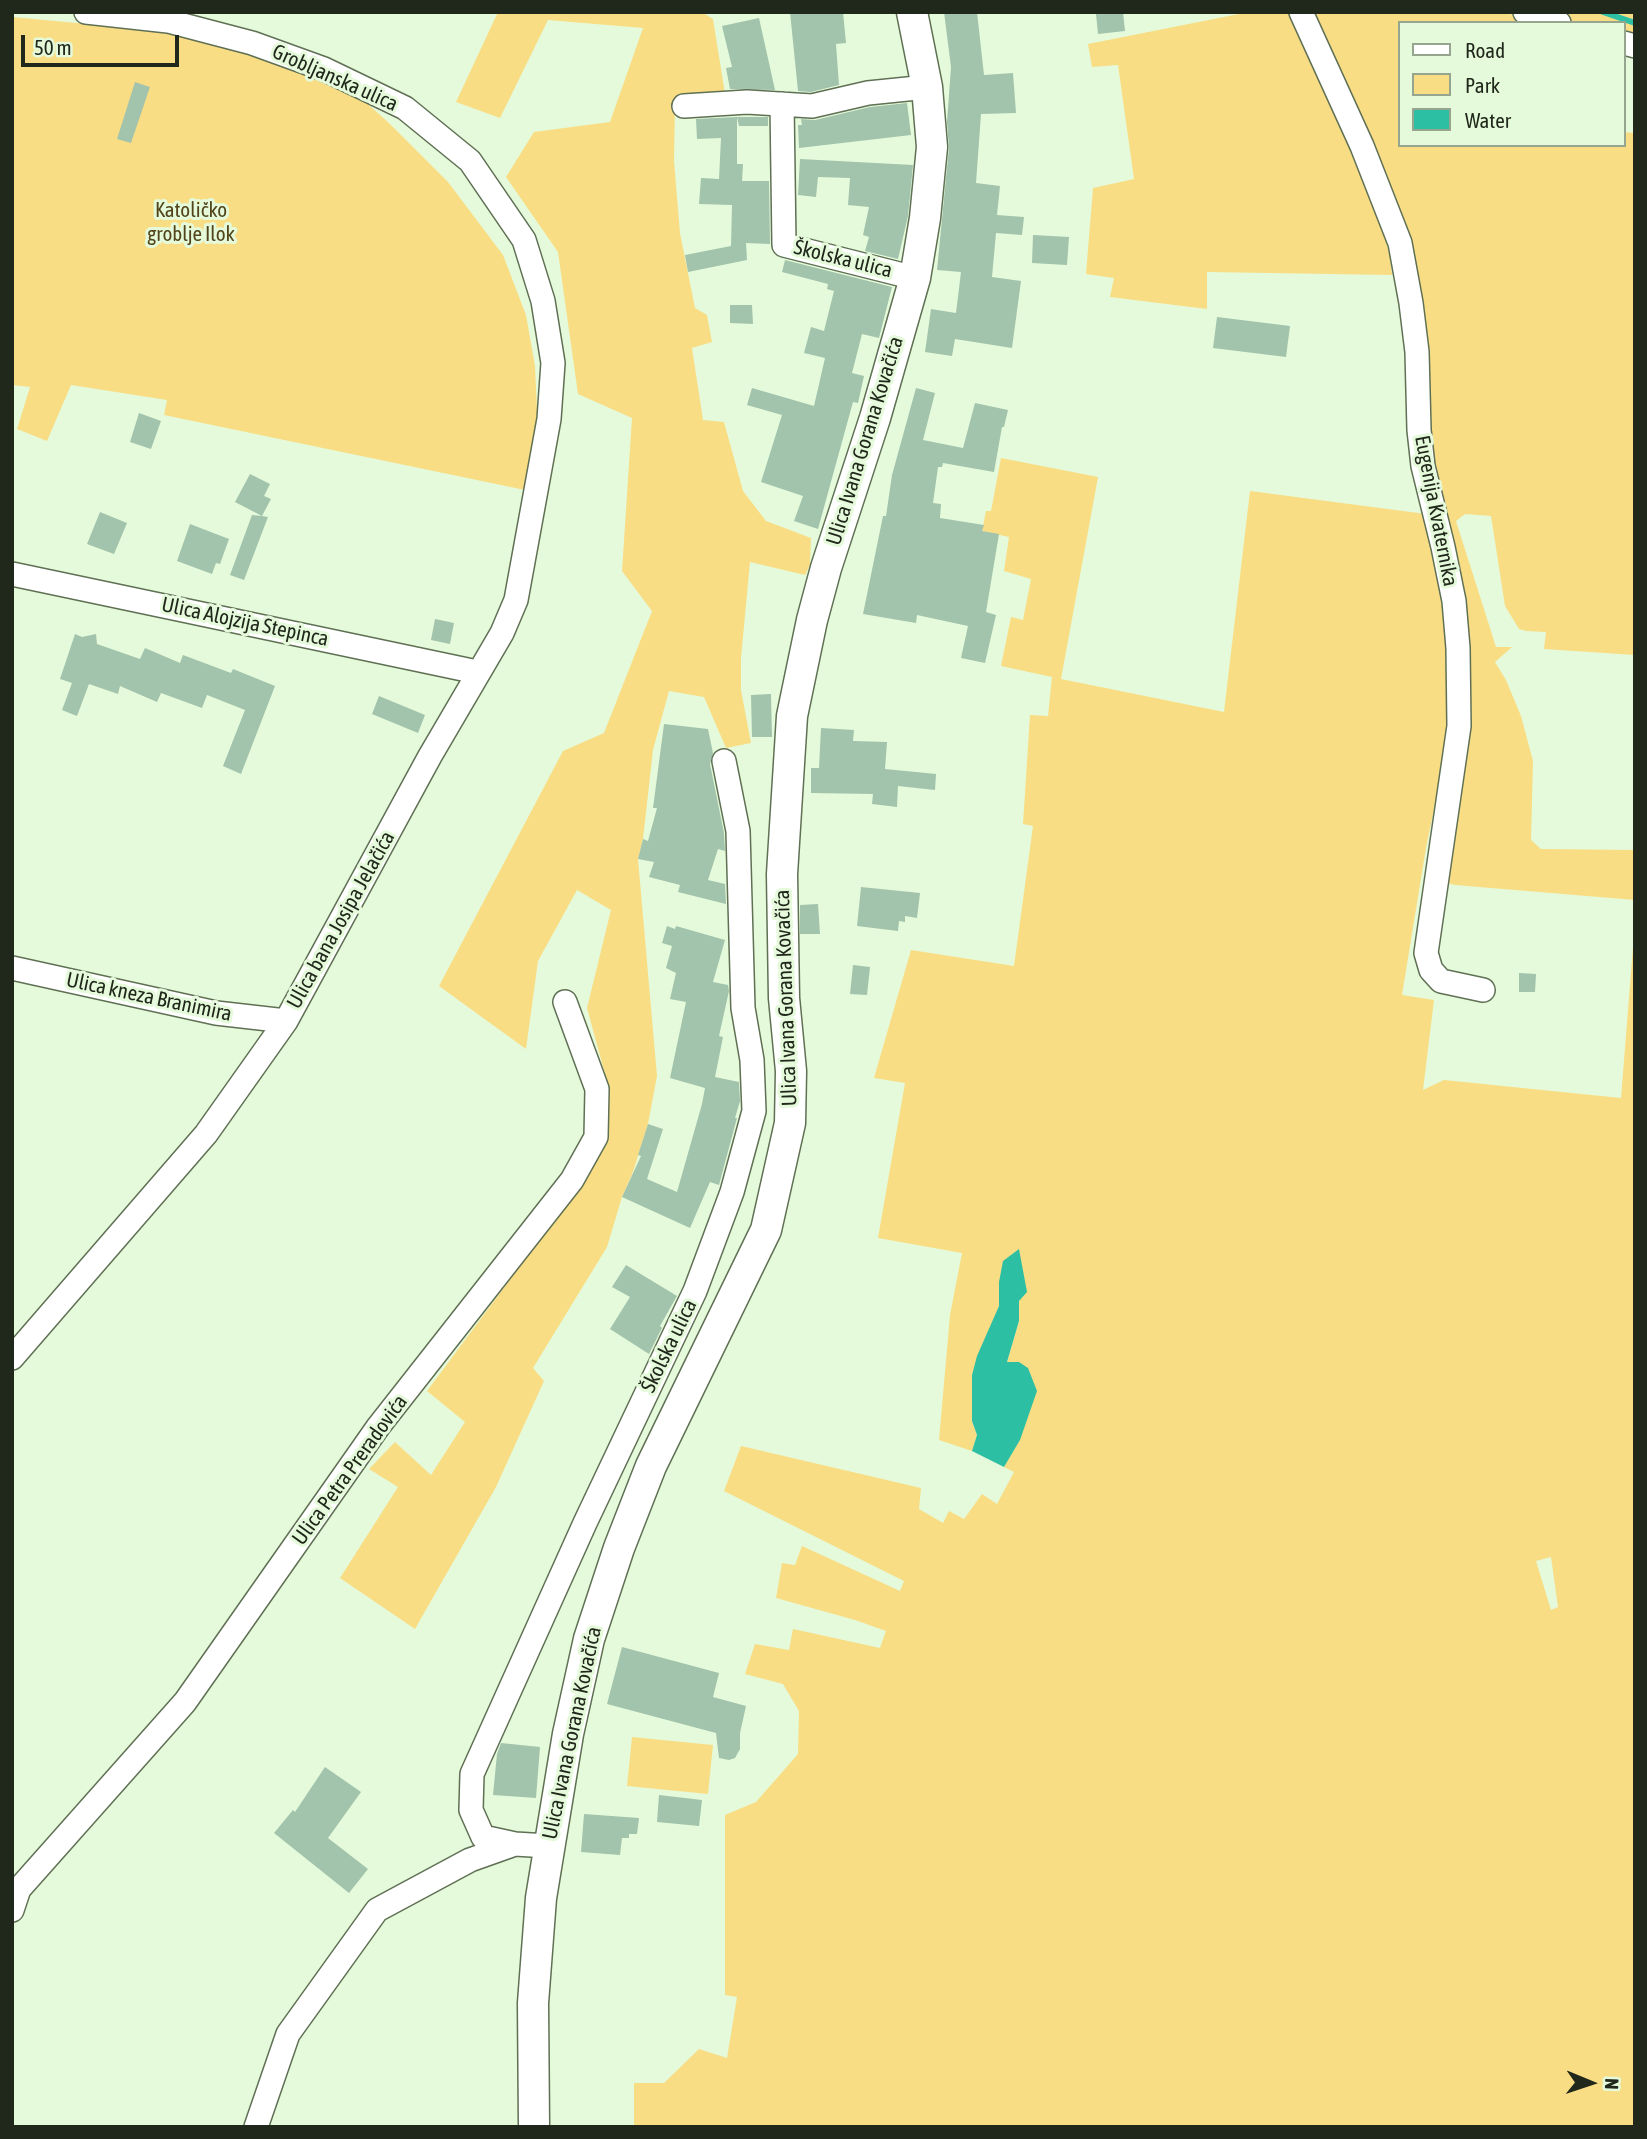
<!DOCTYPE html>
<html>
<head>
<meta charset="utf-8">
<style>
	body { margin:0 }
	#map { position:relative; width:1647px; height:2139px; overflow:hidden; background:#e5fada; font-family:"Asap Condensed",sans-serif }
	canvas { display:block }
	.frame { position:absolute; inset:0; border:14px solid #20271b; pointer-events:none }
	.legend { position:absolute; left:1398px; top:21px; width:228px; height:126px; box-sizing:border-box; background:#e5fada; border:2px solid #96a68e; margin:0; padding:9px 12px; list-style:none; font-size:21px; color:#20271b }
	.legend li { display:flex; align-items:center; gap:14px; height:35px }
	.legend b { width:35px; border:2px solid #96a68e }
	.north { position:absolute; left:1556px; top:2048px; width:70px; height:70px; -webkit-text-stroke:5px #e5fada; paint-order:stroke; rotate:92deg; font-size:19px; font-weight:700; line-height:28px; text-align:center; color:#20271b }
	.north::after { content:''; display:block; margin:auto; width:24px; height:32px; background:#20271b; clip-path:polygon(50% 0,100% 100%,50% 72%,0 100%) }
	.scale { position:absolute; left:21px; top:35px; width:158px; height:32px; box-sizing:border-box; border:4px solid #20271b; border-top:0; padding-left:9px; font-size:21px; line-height:24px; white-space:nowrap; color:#20271b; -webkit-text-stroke:5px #e5fada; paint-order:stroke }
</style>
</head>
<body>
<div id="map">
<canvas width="1647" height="2139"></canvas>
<div class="frame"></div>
<ul class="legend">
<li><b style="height:9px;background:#fff"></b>Road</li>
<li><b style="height:19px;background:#f9dd84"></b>Park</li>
<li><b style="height:19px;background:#2dbfa3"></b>Water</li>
</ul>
<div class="north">N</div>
<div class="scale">50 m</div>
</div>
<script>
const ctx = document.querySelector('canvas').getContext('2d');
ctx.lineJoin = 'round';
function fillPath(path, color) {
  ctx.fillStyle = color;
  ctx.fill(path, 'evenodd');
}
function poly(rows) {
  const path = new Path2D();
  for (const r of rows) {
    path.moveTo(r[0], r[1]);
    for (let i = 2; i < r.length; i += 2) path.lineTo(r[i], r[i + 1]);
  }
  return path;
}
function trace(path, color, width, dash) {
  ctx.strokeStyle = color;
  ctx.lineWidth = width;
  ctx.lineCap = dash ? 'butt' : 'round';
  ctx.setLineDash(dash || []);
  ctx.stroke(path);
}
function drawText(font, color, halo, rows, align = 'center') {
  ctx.font = font + ' "Asap Condensed",sans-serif';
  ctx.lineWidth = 6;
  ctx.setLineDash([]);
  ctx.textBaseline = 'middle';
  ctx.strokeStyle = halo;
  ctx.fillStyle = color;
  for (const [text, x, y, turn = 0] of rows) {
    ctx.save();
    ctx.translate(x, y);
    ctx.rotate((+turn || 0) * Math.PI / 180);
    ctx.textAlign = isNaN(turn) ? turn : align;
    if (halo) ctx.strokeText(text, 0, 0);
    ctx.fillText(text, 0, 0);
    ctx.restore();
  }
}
fillPath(poly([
	[498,12,702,12,713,19,725,94,675,101,674,161,680,233,695,308,707,315,712,342,692,348,703,420,724,422,743,491,766,521,811,538,810,565,805,575,750,562,741,658,741,690,751,743,726,748,704,697,669,691,653,750,643,839,638,859,657,1076,648,1124,633,1172,622,1197,607,1247,533,1368,544,1381,496,1487,415,1629,340,1578,398,1487,369,1469,395,1442,431,1475,465,1422,427,1391,584,1180,607,1123,605,1074,587,1008,611,910,577,890,538,961,526,1049,439,986,563,751,604,733,652,611,622,571,632,418,578,394,558,252,506,177,534,132,610,122,643,28,548,20,500,118,456,102],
	[1249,12,1293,12,1380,218,1390,257,1392,275,1207,272,1207,309,1110,297,1114,278,1086,274,1093,188,1134,179,1118,65,1092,67,1088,44],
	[1307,12,1504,12,1537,23,1400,23,1400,145,1624,145,1624,132,1635,133,1635,655,1544,649,1546,632,1526,631,1519,629,1505,606,1491,516,1465,514,1456,521,1496,647,1512,647,1495,662,1506,680,1521,716,1533,761,1531,840,1541,849,1635,850,1635,900,1455,885,1439,881,1462,749,1425,451,1415,312],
	[1544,12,1635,12,1635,41,1624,38,1624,23,1577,23],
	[12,17,120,27,213,39,319,77,361,98,389,123,448,182,503,255,526,315,535,366,538,432,525,490,164,415,167,400,71,385,47,441,17,429,30,387,12,385],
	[1001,458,1098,477,1061,679,1224,712,1250,491,1426,514,1439,569,1451,666,1447,746,1426,848,1402,995,1434,1000,1423,1090,1444,1080,1621,1098,1635,922,1635,2127,666,2127,634,2125,634,2083,664,2083,699,2049,727,2058,737,1997,725,1995,725,1815,756,1802,798,1754,799,1711,783,1684,745,1674,755,1644,789,1650,793,1629,880,1648,886,1631,855,1620,776,1598,782,1563,795,1565,802,1546,900,1591,904,1581,724,1491,741,1446,921,1488,919,1509,943,1523,949,1511,964,1519,982,1494,997,1504,1014,1472,1004,1467,1020,1439,1007,1362,1019,1321,1019,1301,999,1282,999,1306,972,1375,972,1421,977,1435,972,1451,939,1440,950,1315,962,1253,878,1238,905,1083,874,1078,911,950,1014,966,1033,826,1023,824,1030,715,1048,716,1052,677,1001,666,1011,617,1023,620,1031,579,1004,571,1009,537,982,531,986,511,991,511],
	[1551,1557,1558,1607,1551,1610,1536,1561],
	[632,1737,713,1745,708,1794,627,1786]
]), '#f9dd84');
fillPath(poly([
	[1019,1249,1027,1292,1019,1301,1019,1321,1007,1362,1019,1362,1028,1368,1037,1391,1020,1440,1004,1467,972,1451,977,1435,972,1421,972,1375,977,1356,999,1306,999,1282,1003,1261]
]), '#2dbfa3');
trace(poly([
	[1603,12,1635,23]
]), '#2dbfa3', 6);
fillPath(poly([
	[790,12,843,12,846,43,836,44,839,85,811,92,798,91],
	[944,12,977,12,984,75,1013,73,1016,113,981,114,976,183,1000,186,997,215,1024,217,1022,235,996,233,992,277,1021,281,1012,348,955,339,952,356,925,352,931,309,956,313,961,272,937,270,949,148,947,122,951,67],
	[1123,12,1125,31,1098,34,1096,14],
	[759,18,775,90,730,89,726,68,732,67,722,26],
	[135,82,150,87,131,143,117,139],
	[907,103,911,135,799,148,798,125,802,125,801,119,815,120,870,107],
	[737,117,737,164,743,164,742,181,769,181,770,244,746,243,747,260,688,272,685,255,731,246,732,205,699,204,701,178,719,179,721,138,697,139,696,119],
	[737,117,768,117,768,126,739,126],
	[800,159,913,165,908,216,898,259,865,251,869,237,863,235,869,207,848,205,850,178,818,177,816,197,798,195],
	[1033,235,1069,237,1067,265,1032,263],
	[785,260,892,287,879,338,862,334,852,373,864,376,858,403,853,402,818,529,794,521,803,496,761,482,782,415,747,405,752,388,814,406,825,358,804,353,811,327,824,331,834,291,827,289,828,284,782,272],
	[730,305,752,305,753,324,730,323],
	[1217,317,1290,326,1286,357,1213,348],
	[916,388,935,393,923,440,963,448,975,403,1008,410,1004,427,1002,427,994,472,943,463,942,467,938,467,933,503,941,504,940,518,984,525,982,531,999,534,986,612,996,615,985,663,961,658,968,626,917,615,916,623,863,614,883,516,886,516,892,475],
	[139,413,161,421,151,449,130,442],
	[250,474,270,484,264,496,271,499,262,516,268,517,244,580,230,575,252,515,262,516,235,502],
	[100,512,127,523,114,554,87,544],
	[190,524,229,539,220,564,216,563,212,574,177,561],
	[435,619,454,623,450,644,431,640],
	[75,634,82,637,96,634,97,644,140,659,145,648,180,663,183,655,231,673,233,669,275,686,241,774,223,766,245,710,207,695,202,708,161,693,157,702,120,686,118,694,89,684,77,716,62,710,72,683,60,679],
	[771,694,772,737,752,737,751,695],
	[379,696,425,715,418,733,372,714],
	[664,724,708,729,713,753,710,764,724,833,725,851,718,849,708,880,725,884,726,904,678,892,680,885,649,877,654,862,638,859,643,839,648,841,657,808,653,808],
	[821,728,854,730,853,741,887,742,885,769,936,774,935,790,898,786,897,807,872,804,873,794,811,793,811,768,819,768],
	[861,887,920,893,917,918,905,916,905,922,899,921,898,931,857,926],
	[818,904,820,934,800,934,800,905],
	[667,926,675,929,676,926,725,940,713,982,728,985,729,991,719,1036,723,1037,715,1077,739,1082,740,1101,735,1118,737,1118,719,1185,710,1182,690,1228,622,1197,641,1156,638,1155,648,1124,663,1129,647,1179,677,1192,702,1104,705,1088,670,1078,686,1002,670,999,676,973,666,968,672,946,662,943],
	[853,965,870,967,867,995,850,994],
	[1519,973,1536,974,1535,992,1519,992],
	[626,1265,677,1296,660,1326,662,1328,649,1354,610,1329,630,1297,612,1287],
	[622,1647,719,1673,713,1697,746,1706,740,1733,740,1749,735,1758,729,1760,719,1758,716,1733,607,1704],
	[501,1743,540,1747,536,1798,493,1795,497,1754],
	[325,1767,361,1792,328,1838,368,1869,349,1893,274,1833,293,1810,295,1812],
	[659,1795,702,1800,699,1826,657,1822],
	[584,1814,639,1818,637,1834,629,1834,629,1838,622,1838,620,1855,581,1852]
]), '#a2c3ac');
const minor = poly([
	[86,12,168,21],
	[1301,12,1362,146,1400,243,1411,303,1417,352,1419,430,1423,466,1443,547,1454,601,1458,648,1459,726,1426,953,1431,970,1441,981,1483,990],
	[1525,12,1559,23],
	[1624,43,1635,46],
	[782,104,784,245,915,278],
	[684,106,747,102,812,106,868,93,927,87],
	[12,574,477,672],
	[12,968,216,1013,286,1021],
	[12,1358,206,1134,286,1021,430,756,502,633,516,600,549,419,553,363,543,301,524,240,470,161,405,108,324,69,252,43,168,21,165,12],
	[548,1846,515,1844,483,1837,471,1810,472,1774,585,1523,695,1291,732,1192,754,1111,752,1060,743,1008,738,831,724,761],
	[12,1910,19,1889,185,1702,378,1427,572,1180,596,1137,597,1089,565,1002],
	[256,2127,288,2034,377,1910,470,1860,515,1844]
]);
const major = poly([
	[534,2127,533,2003,541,1898,568,1734,589,1639,619,1548,651,1466,766,1230,790,1123,791,1071,784,998,782,874,792,716,812,620,826,568,875,418,915,278,925,218,932,147,927,87,912,12]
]);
trace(minor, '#5f7054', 26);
trace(major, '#5f7054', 33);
trace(minor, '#fff', 23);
trace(major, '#fff', 30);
drawText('21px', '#20271b', '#e5fada', [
	["Grobljanska ulica",335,78,24],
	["Školska ulica",843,259,14],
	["Ulica Ivana Gorana Kovačića",865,441,-73],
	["Eugenija Kvaternika",1436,511,79],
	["Ulica Alojzija Stepinca",245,622,12],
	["Ulica bana Josipa Jelačića",341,920,-61],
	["Ulica kneza Branimira",149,997,12],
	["Ulica Ivana Gorana Kovačića",786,998,-92],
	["Školska ulica",669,1346,-64],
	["Ulica Petra Preradovića",350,1470,-54],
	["Ulica Ivana Gorana Kovačića",572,1733,-78]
]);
drawText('21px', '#51441a', '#e5fada', [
	["Katoličko",191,210],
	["groblje Ilok",191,234]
]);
</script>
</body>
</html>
